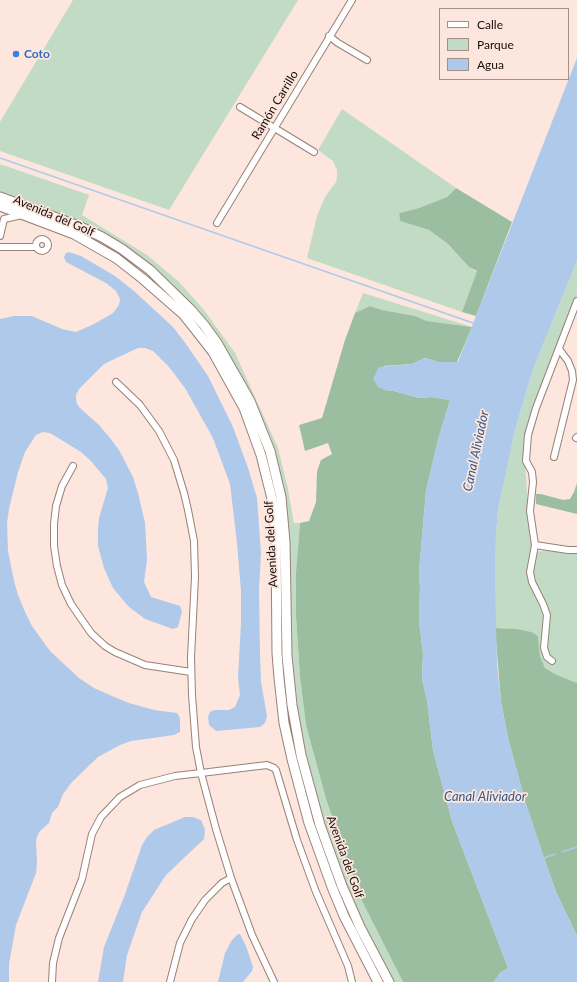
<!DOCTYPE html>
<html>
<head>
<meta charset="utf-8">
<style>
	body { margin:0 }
	#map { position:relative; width:577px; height:982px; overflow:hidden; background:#fce6dd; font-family:Lato,sans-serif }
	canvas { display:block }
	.legend { position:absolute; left:439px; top:8px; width:130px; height:72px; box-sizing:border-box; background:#fce6dd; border:1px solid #a19089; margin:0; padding:5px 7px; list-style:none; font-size:12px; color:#180f0b }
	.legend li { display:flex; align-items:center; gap:8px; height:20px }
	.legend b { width:20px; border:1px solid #a19089 }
</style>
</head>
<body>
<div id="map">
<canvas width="577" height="982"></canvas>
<ul class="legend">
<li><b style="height:5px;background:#fff"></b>Calle</li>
<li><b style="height:11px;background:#c2dbc4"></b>Parque</li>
<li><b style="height:11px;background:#afc9eb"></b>Agua</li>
</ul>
</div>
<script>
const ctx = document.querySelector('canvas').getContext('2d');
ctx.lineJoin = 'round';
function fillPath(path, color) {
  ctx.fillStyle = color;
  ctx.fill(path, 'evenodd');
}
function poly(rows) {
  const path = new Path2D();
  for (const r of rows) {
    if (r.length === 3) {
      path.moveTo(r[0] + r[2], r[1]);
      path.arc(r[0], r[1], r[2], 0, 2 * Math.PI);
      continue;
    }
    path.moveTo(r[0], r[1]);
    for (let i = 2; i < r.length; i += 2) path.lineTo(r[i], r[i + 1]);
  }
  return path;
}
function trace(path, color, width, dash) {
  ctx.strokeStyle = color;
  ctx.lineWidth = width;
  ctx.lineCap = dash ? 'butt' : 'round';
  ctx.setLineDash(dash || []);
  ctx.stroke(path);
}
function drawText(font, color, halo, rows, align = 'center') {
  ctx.font = font + ' Lato,sans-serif';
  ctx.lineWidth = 3.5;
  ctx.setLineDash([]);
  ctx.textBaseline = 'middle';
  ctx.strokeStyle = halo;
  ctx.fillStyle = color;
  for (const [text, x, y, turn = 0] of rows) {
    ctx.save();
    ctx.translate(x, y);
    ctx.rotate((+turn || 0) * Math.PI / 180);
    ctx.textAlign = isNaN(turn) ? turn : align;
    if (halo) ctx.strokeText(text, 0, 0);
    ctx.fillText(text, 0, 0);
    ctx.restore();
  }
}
fillPath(poly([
	[73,0,298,0,169,210,0,151,0,122],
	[342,109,456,188,447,197,419,208,399,213,400,221,429,230,448,244,469,267,477,272,462,312,307,258,317,216,325,197,336,182,337,176,337,170,333,161,318,150],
	[0,164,89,195,82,215,147,255,179,282,204,310,235,353,278,448,288,489,294,523,300,523,296,572,296,616,300,677,306,725,326,799,347,860,362,901,403,982,391,982,353,906,313,793,294,697,283,491,222,347,136,257,0,193],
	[8,205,68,225,111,249,153,280,182,307,215,347,262,439,272,475,279,507,282,534,282,638,284,675,286,699,293,737,354,922,363,943,383,982,380,982,361,945,326,863,301,783,284,700,269,476,216,350,110,251],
	[577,261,577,295,534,405,526,435,525,461,529,525,533,549,536,552,547,550,577,553,577,683,557,675,545,668,540,656,538,636,504,628,495,628,495,582,496,532,498,510,515,430,533,369],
	[363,293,472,327,427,321,415,316,382,310,370,306,355,313]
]), '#c2dbc4');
fillPath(poly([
	[456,188,512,222,476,316,462,312,477,271,469,267,448,244,429,230,400,221,399,213,419,208,447,197],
	[370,306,382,310,415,316,427,321,472,327,457,362,438,362,425,358,412,364,384,366,385,390,394,391,419,398,432,397,450,400,438,440,426,491,419,572,420,588,419,620,423,654,422,679,427,699,433,750,452,821,508,968,500,973,494,982,403,982,362,901,347,860,326,799,306,725,300,677,296,616,296,572,300,523,309,521,316,502,317,471,321,460,332,454,328,443,305,451,299,425,322,418,345,340,355,313],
	[577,483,577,514,536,504,536,494,541,494,563,500,570,499,574,492],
	[495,628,516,629,531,632,538,636,540,656,545,668,557,675,577,683,577,936,556,892,544,858,525,801,508,738,501,702]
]), '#9cbea0');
fillPath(poly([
	[577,58,577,261,533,369,515,430,498,510,496,533,495,582,497,664,501,702,508,738,525,801,544,858,556,892,577,936,577,982,494,982,500,973,508,968,452,821,433,750,427,699,422,679,423,654,419,620,420,588,419,572,426,491,438,440,450,400,432,397,419,398,394,391,385,390,378,387,373,379,379,367,412,364,425,358,438,362,458,362],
	[69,252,81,256,115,276,134,291,173,327,186,344,208,376,233,427,248,468,257,498,261,553,259,590,260,655,261,682,267,716,265,723,260,727,216,731,209,725,208,717,210,712,214,710,229,710,235,707,240,695,238,678,241,623,241,591,237,543,230,484,213,438,185,388,169,367,153,351,145,348,138,348,108,362,103,365,79,389,76,395,76,399,77,404,80,408,99,425,110,438,119,450,133,477,138,493,145,523,147,560,144,582,151,597,180,606,182,611,178,627,173,629,145,619,128,606,113,588,104,568,98,546,98,529,99,518,108,488,106,479,90,460,81,452,50,433,43,432,36,435,34,438,25,452,18,472,9,509,7,523,8,551,14,581,18,595,25,612,32,626,50,651,79,678,94,688,112,696,129,703,154,710,177,713,180,718,180,732,174,735,131,741,120,745,98,757,72,782,63,794,58,807,52,813,49,823,39,832,36,840,37,863,36,873,16,925,9,964,9,982,0,982,0,319,14,316,32,316,62,329,76,332,94,324,113,313,119,305,120,299,116,291,106,283,66,262,64,257,66,253],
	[185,817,193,817,201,820,205,830,204,839,166,875,142,912,127,955,123,982,98,982,104,947,124,897,142,845,147,837,154,830],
	[238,934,240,934,246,946,253,967,252,971,243,982,218,982,225,953,232,940]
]), '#afc9eb');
trace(poly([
	[0,158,473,323],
	[562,852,577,847],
	[544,858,555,854]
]), '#afc9eb', 1.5);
const street = poly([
	[329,36,338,43,367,60],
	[240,107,314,152],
	[217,223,352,0],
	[0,236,4,219,22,215],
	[42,245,6],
	[0,247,36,247],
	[116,382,140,405,159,431,174,460,184,493,188,510,194,541,195,577,191,657,192,695,196,747,201,773,267,765,274,768,276,770,297,840,316,892,348,966,352,982],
	[576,438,577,437],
	[554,457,573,380,572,371,568,361,559,349],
	[73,466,62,486,56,506,54,524,54,546,57,566,62,585,71,604,91,633,105,646,115,652,145,665,191,672],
	[535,545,568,550,577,550],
	[552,661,547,657,544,648,547,615,543,604,532,582,530,572,535,545,530,511,533,482,532,472,526,461,528,435,536,408,577,301],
	[231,878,252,935,274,982],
	[52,982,53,963,59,938,82,879,92,834,101,817,120,797,140,785,175,776,201,773,216,829,231,878,222,883,205,900,192,919,180,943,170,982]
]);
const secondary = poly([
	[0,197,81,227,102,237,122,249,150,270,191,310,204,325,217,343,250,401,270,451,281,497,285,542,287,656,292,705,301,755,320,825,342,886,360,927,389,982],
	[0,206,74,234,116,258,143,279,183,314,195,329,213,352,244,408,261,455,272,499,276,540,277,653,279,678,284,723,292,759,309,823,332,887,344,916,378,982]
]);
trace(street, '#998177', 8);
trace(secondary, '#998177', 11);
trace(street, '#fff', 6);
trace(secondary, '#fff', 9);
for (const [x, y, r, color] of [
	[16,54,4,"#3f7fe0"]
]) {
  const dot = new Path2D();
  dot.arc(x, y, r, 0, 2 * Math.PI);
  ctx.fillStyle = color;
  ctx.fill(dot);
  trace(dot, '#fce6dd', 1.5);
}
drawText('bold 12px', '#366cbe', '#fce6dd', [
	["Coto",24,54]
], 'left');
drawText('12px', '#180f0b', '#fce6dd', [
	["Ramón Carrillo",275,105,-59],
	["Avenida del Golf",54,216,23],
	["Avenida del Golf",271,544,-93],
	["Avenida del Golf",345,857,70]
]);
drawText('italic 13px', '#345886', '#fce6dd', [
	["Canal Aliviador",476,451,-78],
	["Canal Aliviador",485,797]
]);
</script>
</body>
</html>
